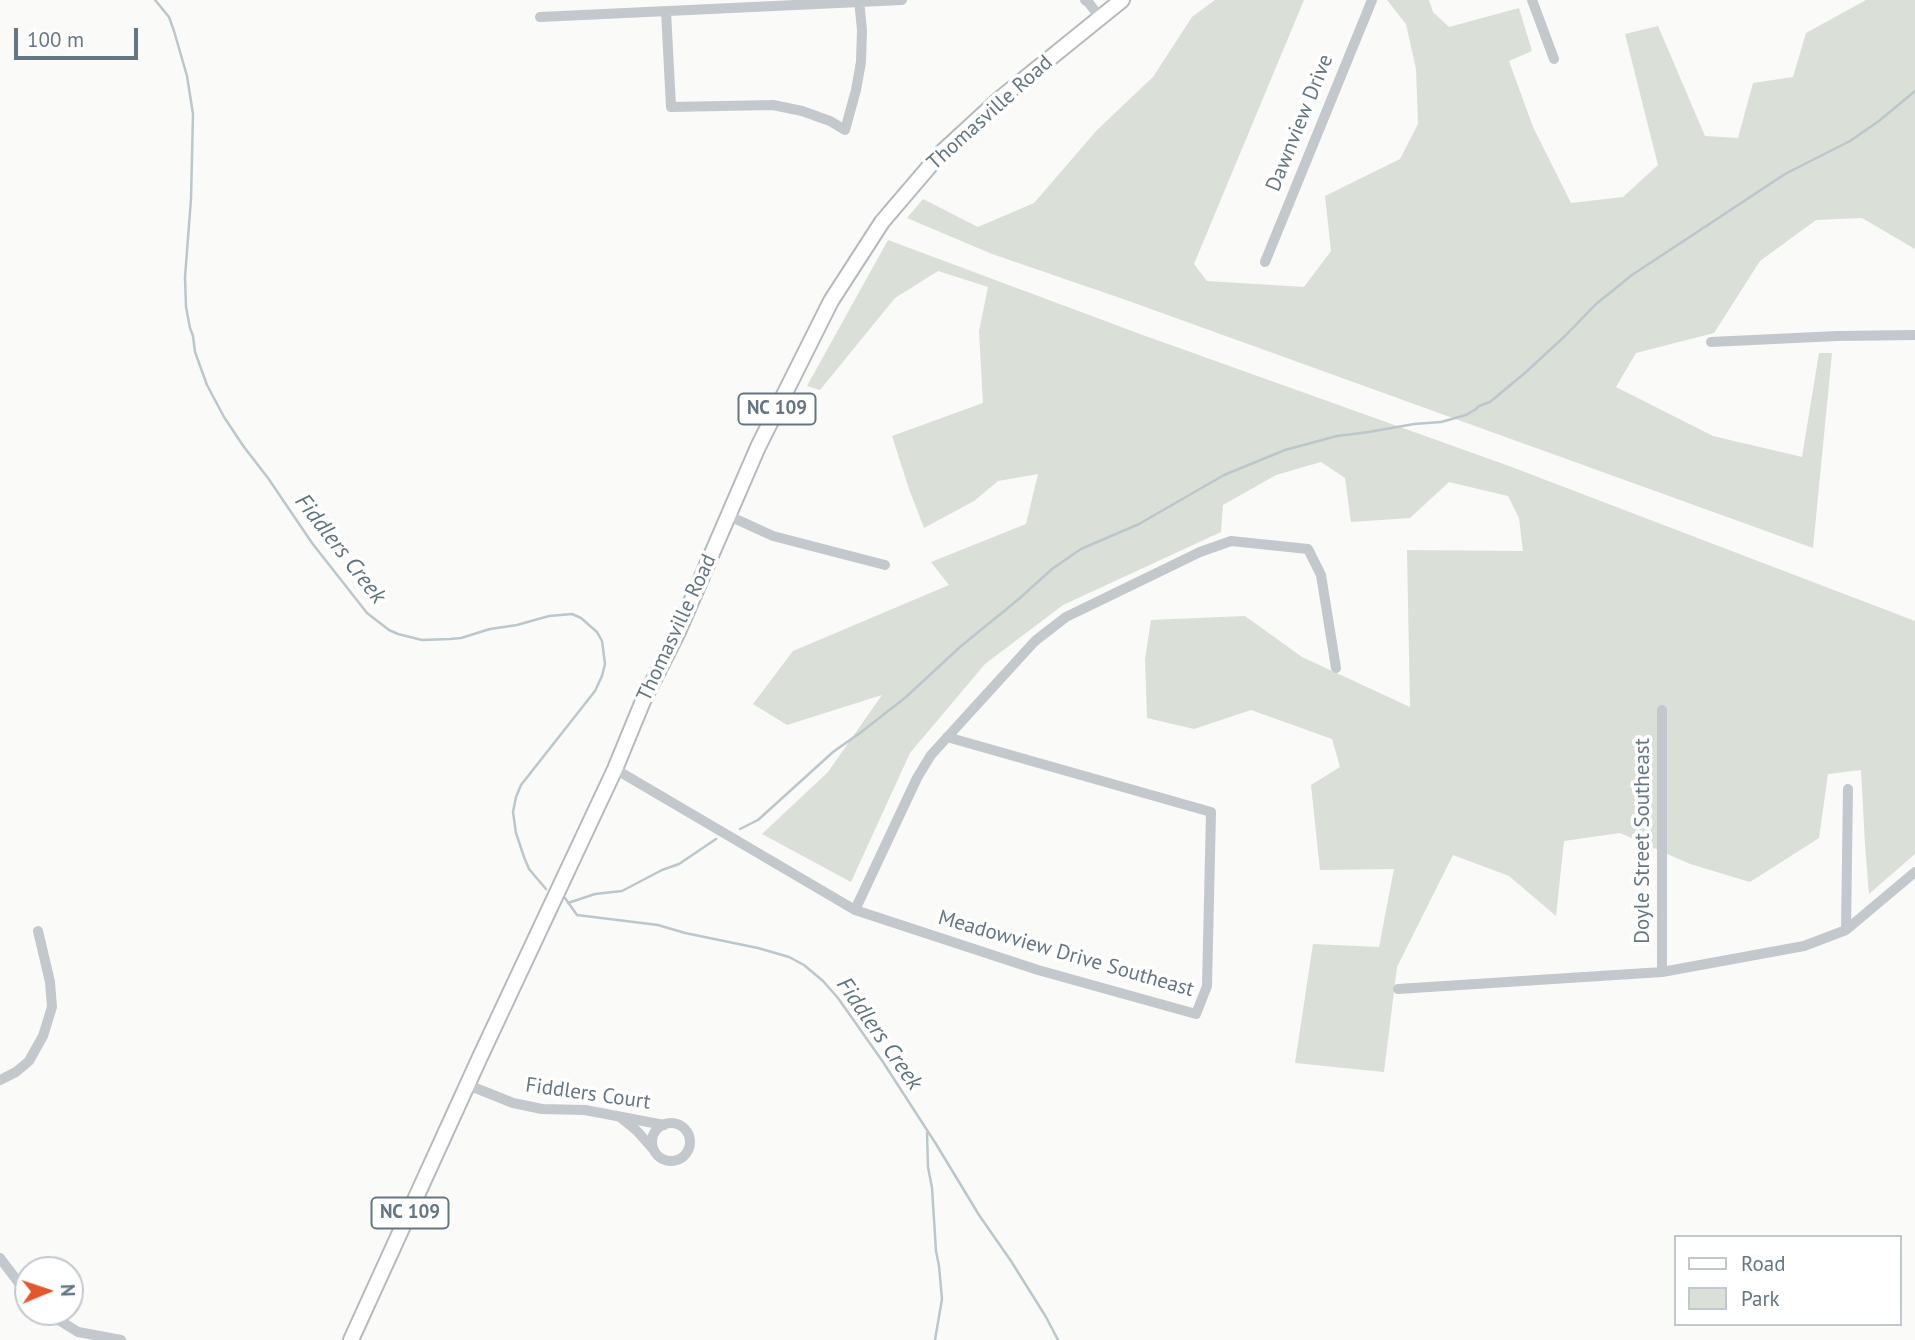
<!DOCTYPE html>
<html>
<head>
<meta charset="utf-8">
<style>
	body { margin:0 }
	#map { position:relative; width:1915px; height:1340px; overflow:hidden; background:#fafaf8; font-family:"PT Sans",sans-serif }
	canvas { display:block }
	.legend { position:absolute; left:1674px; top:1235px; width:228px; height:91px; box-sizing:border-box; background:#fff; border:2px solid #c1c8cd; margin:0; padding:9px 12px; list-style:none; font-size:21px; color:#657683 }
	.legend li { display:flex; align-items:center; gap:14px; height:35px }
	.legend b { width:35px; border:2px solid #c1c8cd }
	.north { position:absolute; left:14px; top:1256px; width:70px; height:70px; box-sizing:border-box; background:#fff; border:2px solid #c1c8cd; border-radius:50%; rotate:88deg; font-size:19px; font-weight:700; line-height:28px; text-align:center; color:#657683 }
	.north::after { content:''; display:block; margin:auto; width:24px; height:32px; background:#e4572e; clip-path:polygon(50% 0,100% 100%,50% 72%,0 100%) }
	.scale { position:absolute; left:14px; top:28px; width:124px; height:32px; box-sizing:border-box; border:4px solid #657683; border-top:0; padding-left:9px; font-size:21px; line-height:24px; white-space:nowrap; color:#657683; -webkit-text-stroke:5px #fff; paint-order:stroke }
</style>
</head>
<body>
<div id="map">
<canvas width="1915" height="1340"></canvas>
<ul class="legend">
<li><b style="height:9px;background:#fff"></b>Road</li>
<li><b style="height:19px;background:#dadfd7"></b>Park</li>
</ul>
<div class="north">N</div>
<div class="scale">100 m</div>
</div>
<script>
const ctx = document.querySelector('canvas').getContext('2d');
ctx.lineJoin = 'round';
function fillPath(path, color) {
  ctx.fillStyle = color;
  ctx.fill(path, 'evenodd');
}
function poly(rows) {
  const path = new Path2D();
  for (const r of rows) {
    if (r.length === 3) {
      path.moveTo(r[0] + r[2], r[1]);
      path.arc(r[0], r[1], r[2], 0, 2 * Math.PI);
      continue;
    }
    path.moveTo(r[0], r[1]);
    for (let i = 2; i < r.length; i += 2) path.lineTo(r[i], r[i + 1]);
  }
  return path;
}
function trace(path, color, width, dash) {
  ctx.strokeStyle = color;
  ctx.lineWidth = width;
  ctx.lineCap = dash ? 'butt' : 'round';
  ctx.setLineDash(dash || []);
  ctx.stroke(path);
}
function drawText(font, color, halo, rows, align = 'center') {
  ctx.font = font + ' "PT Sans",sans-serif';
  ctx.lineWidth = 7;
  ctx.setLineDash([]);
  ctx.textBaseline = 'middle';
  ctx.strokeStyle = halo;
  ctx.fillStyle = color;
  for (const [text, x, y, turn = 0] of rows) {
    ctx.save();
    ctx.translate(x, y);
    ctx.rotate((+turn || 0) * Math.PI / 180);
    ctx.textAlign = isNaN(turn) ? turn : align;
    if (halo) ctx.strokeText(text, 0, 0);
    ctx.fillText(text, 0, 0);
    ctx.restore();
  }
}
fillPath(poly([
	[1215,0,1304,0,1194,264,1207,281,1304,287,1331,251,1325,196,1400,159,1418,124,1416,69,1406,24,1387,0,1429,0,1433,12,1449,27,1519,8,1532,51,1509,61,1533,127,1571,203,1623,197,1658,165,1625,34,1658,26,1705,136,1738,138,1753,83,1793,77,1806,33,1866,0,1915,0,1915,249,1862,218,1816,220,1760,261,1714,333,1636,353,1616,387,1713,436,1802,457,1819,353,1832,353,1813,548,1126,300,992,254,907,218,923,199,978,227,1034,203,1097,130,1153,77,1192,17],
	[888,240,1140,334,1509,466,1915,621,1915,854,1869,894,1865,844,1861,770,1828,774,1819,838,1750,882,1690,864,1620,833,1564,841,1556,916,1509,876,1453,855,1397,967,1384,1072,1295,1063,1313,944,1379,947,1394,869,1320,870,1311,785,1340,767,1332,739,1251,710,1194,729,1147,718,1145,659,1151,620,1245,616,1302,657,1410,707,1407,550,1523,551,1519,518,1508,496,1449,482,1410,518,1351,522,1345,478,1321,462,1276,475,1223,505,1221,532,1063,605,985,664,910,753,851,882,762,834,828,772,882,695,787,725,753,704,793,651,949,585,931,562,1026,524,1038,474,998,481,974,501,924,528,909,489,892,436,983,403,979,331,988,287,938,271,895,298,820,390,807,386]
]), '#dadfd7');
trace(poly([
	[155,0,169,17,174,31,187,76,193,114,191,199,185,277,186,307,190,328,193,336,195,352,207,385,224,417,244,447,268,478,312,543,367,613,389,630,398,634,422,640,450,639,461,638,490,629,517,625,549,616,572,614,581,618,597,632,602,641,605,664,602,676,595,691,521,785,516,797,513,812,516,833,524,857,529,869,546,889],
	[740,829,758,820,833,752,860,733,906,697,960,647,1020,598,1052,569,1081,549,1139,524,1224,475,1285,450,1337,436,1369,432,1414,424,1441,422,1466,415,1476,409,1479,406,1490,402,1526,372,1565,336,1596,304,1632,275,1785,174,1850,141,1879,121,1915,91],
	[565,898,577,915,658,925,685,933,758,948,789,957,804,965,823,981,838,998,883,1062,936,1144,979,1215,1011,1261,1046,1317,1058,1340],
	[568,903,595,894,622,891,662,870,679,864,716,839],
	[927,1133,928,1167,932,1188,936,1251,939,1266,942,1299,935,1340]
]), '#bbc7cb', 2.5);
const major = poly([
	[351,1340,480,1057,615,769,643,701,678,632,758,447,831,301,882,222,940,154,1002,97,1122,0]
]);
trace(major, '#b5babe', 18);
trace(poly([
	[1085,0,1089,3,1100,18],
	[1532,0,1554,59],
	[666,11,671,107,773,105,802,111,830,121,845,130,856,90,861,62,862,30,859,0],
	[540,17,902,0],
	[1265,262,1372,0],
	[1711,342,1837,336,1915,335],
	[727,515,773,536,885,565],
	[615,769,855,910,1038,970,1196,1014,1207,986,1211,812,947,737],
	[855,910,917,778,931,755,1035,641,1066,617,1200,552,1231,541,1308,549,1321,575,1336,668],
	[1846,930,1848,789],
	[1662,972,1662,710],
	[1398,989,1662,972,1804,946,1846,930,1915,872],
	[0,1080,16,1072,29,1061,43,1036,52,1007,50,982,38,931],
	[468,1085,513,1103,542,1109,585,1110,664,1125],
	[620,1117,637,1131,653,1149],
	[671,1142,19],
	[0,1258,28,1295],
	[46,1312,78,1332,121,1340]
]), '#c3c8cc', 10);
trace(major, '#fff', 14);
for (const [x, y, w] of [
	[777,409,77],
	[410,1213,77]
]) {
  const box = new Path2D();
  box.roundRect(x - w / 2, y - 15.5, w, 31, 5);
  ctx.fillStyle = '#fff';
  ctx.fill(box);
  trace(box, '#657683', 2);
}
drawText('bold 19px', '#657683', null, [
	["NC 109",777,409],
	["NC 109",410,1213]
]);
drawText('21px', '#657683', '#fff', [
	["Thomasville Road",990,113,-42],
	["Dawnview Drive",1300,123,-68],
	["Thomasville Road",677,628,-65],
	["Doyle Street Southeast",1643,841,-90],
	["Meadowview Drive Southeast",1066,954,16],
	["Fiddlers Court",588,1094,8]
]);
drawText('italic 23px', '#60757c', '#fff', [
	["Fiddlers Creek",340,549,52],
	["Fiddlers Creek",879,1034,55]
]);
</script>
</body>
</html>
